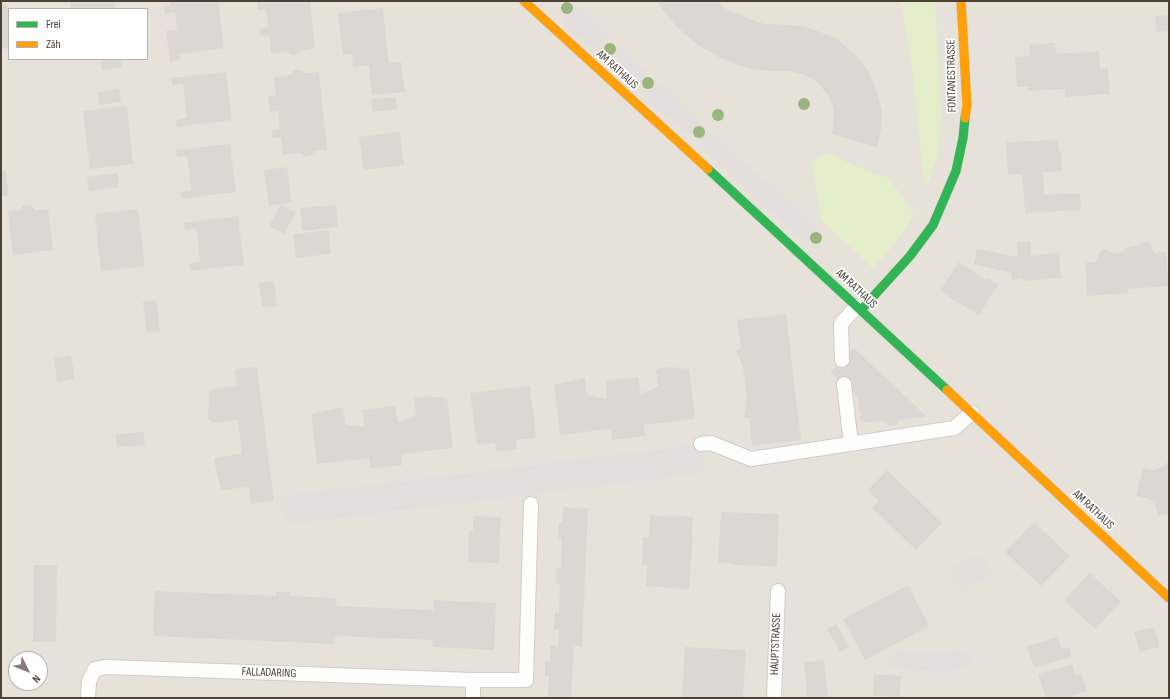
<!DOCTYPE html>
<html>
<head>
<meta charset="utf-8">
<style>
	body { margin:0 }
	#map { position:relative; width:1170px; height:699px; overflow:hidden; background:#f3f0ec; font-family:"Sofia Sans Condensed",sans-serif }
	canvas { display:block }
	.frame { position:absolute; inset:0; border:2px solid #4b4137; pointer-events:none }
	.legend { position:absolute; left:8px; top:8px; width:140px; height:52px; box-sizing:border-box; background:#fff; border:1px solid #b7b3af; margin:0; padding:5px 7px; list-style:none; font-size:12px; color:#4b4137 }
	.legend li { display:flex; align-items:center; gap:8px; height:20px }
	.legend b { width:20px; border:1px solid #b7b3af }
	.north { position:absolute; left:8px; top:651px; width:40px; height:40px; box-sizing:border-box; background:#fff; border:1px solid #b7b3af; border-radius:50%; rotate:133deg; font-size:11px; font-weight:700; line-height:16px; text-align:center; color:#4b4137 }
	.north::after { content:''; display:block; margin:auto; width:14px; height:18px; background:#867e76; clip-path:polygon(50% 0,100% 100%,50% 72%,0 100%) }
</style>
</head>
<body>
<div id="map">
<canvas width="1170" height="699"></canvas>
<div class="frame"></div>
<ul class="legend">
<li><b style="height:5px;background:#30b455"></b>Frei</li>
<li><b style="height:5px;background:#ff9f0a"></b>Zäh</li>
</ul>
<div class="north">N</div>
</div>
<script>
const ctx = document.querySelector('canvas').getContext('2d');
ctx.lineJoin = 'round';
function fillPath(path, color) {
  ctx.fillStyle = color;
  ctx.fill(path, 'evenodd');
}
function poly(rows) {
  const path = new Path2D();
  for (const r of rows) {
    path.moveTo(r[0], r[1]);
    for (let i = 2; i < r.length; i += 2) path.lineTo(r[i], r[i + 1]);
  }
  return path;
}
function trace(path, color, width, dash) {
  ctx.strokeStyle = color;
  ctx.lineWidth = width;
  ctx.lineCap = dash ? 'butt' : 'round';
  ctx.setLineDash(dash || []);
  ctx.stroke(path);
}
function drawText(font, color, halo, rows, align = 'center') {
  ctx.font = font + ' "Sofia Sans Condensed",sans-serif';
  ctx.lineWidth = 3.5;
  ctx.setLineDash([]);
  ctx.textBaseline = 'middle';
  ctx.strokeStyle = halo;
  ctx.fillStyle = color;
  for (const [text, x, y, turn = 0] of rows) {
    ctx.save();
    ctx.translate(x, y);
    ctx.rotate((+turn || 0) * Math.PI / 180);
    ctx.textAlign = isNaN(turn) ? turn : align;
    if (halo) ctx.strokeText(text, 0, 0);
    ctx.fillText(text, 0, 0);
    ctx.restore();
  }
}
fillPath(poly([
	[1,1,1169,1,1169,698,1,698],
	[9,9,147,9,147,59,9,59],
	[16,659,40,659,40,683,16,683]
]), '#e7e2d9');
fillPath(poly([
	[898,1,935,1,941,112,938,155,928,184,925,182,923,171,911,60,902,7],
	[826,153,863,169,889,178,914,214,905,230,892,247,873,268,822,221,811,163]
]), '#e4eeca');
fillPath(poly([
	[576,6,612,39,598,54,563,21],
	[620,47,649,74,636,88,607,61],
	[657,81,701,121,688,135,644,96],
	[708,129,817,228,804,242,696,142],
	[701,444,704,473,285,525,281,496],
	[980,553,992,575,961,592,949,569],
	[962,650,975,662,970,665,948,672,933,672,890,668,891,651,948,652]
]), '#e2dfdc');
fillPath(poly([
	[70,1,114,1,115,9,71,9],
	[169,1,194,1,194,3,218,1,224,48,179,54,180,60,170,62,166,31,177,29,175,12,165,14,164,6,170,6],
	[257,1,310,1,315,48,303,50,299,54,292,55,288,52,271,53,269,35,261,36,260,28,268,27,266,9,258,10],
	[657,1,718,1,726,9,752,20,765,24,795,25,810,28,837,39,858,57,866,68,873,81,879,98,882,113,881,129,877,147,832,134,834,120,833,107,828,95,817,82,805,75,789,71,765,71,748,68,720,58,698,45,678,28,663,10],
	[5,3,9,9,9,48,1,49,1,4],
	[383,8,389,63,401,62,405,92,372,95,369,66,353,67,352,54,343,55,338,13],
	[1169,15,1169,31,1156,32,1155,16],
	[1055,43,1056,54,1099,51,1100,69,1108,68,1110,94,1065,97,1065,89,1029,91,1028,87,1017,87,1015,57,1030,56,1029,44],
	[100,59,121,59,122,68,102,70],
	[294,70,301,70,305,73,319,72,327,150,315,151,311,156,304,157,301,153,283,155,281,137,273,138,272,130,280,129,278,111,270,112,268,96,276,95,274,77,291,75],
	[226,72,232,120,177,127,176,120,187,118,183,84,172,85,172,78],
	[119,89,121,102,99,105,98,92],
	[396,97,397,109,373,112,371,99],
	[127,106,133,164,90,169,83,111],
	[400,132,404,165,364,170,359,137],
	[1058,140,1059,151,1061,151,1062,171,1043,172,1044,195,1080,193,1081,210,1025,213,1022,174,1008,174,1006,142],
	[230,144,236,192,181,199,181,192,191,191,187,156,177,157,176,150],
	[287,167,292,202,269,206,264,170],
	[5,170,9,195,1,196,1,171],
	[117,173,119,187,89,191,87,177],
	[281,204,296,212,284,234,269,226],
	[23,205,29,205,34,208,34,210,48,209,53,250,13,255,8,211,20,210],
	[336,205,338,227,302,231,300,208],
	[138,209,145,266,101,271,95,214],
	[238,216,244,265,190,271,189,264,200,262,196,228,185,230,184,223],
	[329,230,331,254,296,258,293,234],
	[1030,241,1031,256,1059,253,1061,278,1023,281,1023,279,1012,280,1011,273,974,264,977,249,1018,257,1017,242],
	[1141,242,1147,242,1151,245,1152,249,1155,253,1166,252,1169,286,1128,289,1128,293,1087,296,1085,263,1095,262,1099,257,1099,254,1102,249,1107,249,1112,253,1124,252,1125,248,1137,246],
	[959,262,987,280,988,278,998,285,979,315,940,291],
	[274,281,277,306,262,307,259,283],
	[156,300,160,332,147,333,143,301],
	[786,314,801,440,752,446,749,418,744,417,747,399,743,368,736,350,741,348,737,320],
	[854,348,926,416,925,417,901,419,895,426,891,426,884,421,863,422,860,420,859,417,863,414,859,411,858,397,831,372],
	[71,356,75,379,57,382,54,358],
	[257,367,274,501,251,504,249,487,221,490,214,460,217,457,242,454,238,420,213,423,209,420,208,418,209,390,236,386,235,369],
	[670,367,689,369,695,419,644,425,645,436,612,440,611,429,560,435,554,385,585,378,587,395,607,399,606,381,638,377,641,394,658,386,656,369],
	[530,386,536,438,516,440,517,449,496,452,495,443,477,445,470,393],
	[427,396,447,398,453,448,401,454,402,465,370,469,369,458,317,464,311,414,343,407,345,424,364,427,363,410,395,406,398,423,416,415,414,398],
	[144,432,145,445,117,447,116,434],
	[1169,461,1169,514,1158,516,1155,504,1149,499,1136,496,1143,468,1153,470,1163,467],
	[887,470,942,523,916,550,872,508,879,501,868,490],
	[563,507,588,508,582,647,574,646,571,698,548,698,549,676,545,676,545,661,550,661,550,645,558,646,559,630,554,630,555,613,559,613,560,584,556,583,556,568,561,569,562,538,558,538,559,523,562,523],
	[721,512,779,514,777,566,733,565,733,564,718,563],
	[650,515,693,517,692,536,693,536,689,589,646,586,647,565,642,565,643,537,649,537],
	[473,516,501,517,499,563,468,562,469,531,473,531],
	[1034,522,1070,556,1041,586,1005,552],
	[34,565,57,565,56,642,33,642],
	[1090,573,1121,602,1095,629,1064,600],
	[908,585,929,626,865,660,843,619],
	[155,591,276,596,276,592,290,592,290,596,337,598,336,606,434,610,434,600,496,603,494,650,432,647,433,640,335,636,335,644,153,636],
	[836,624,849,646,840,652,827,629],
	[1154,627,1160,647,1140,652,1134,632],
	[1058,637,1062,649,1069,647,1071,657,1034,668,1027,646],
	[685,647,746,650,743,698,682,697],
	[824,660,828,698,807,698,804,662],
	[1072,664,1076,675,1081,673,1087,691,1064,698,1046,698,1038,674],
	[874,674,901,676,900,697,873,696]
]), '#dbd8d3');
const lane = poly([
	[842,360,841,324,857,306],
	[844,384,851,444],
	[701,444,711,443,751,459,954,428,972,413],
	[473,680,526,680,531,504],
	[88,698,89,681,95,669,107,667,473,680,473,698],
	[774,698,778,591]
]);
const fast = poly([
	[708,169,947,390],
	[861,310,910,256,933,225,956,171,963,138,965,118]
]);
const slow = poly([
	[524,1,708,169],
	[961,1,967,105,965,118],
	[947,390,1169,598]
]);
trace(lane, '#d0ccc8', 16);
trace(fast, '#d4cec4', 10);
trace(slow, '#d4cec4', 10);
trace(lane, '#fdfdfc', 14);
trace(fast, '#30b455', 9);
trace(slow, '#ff9f0a', 9);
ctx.fillStyle = '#99b47d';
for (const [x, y] of [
	[567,8],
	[610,49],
	[648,83],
	[804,104],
	[718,115],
	[699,132],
	[816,238]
]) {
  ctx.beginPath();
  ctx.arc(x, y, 6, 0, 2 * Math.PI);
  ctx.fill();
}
drawText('12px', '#4b4137', '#fff', [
	["AM RATHAUS",617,70,42],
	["FONTANESTRASSE",952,76,-91],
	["AM RATHAUS",856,289,43],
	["AM RATHAUS",1093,510,43],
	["HAUPTSTRASSE",776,644,-88],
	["FALLADARING",269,673,2]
]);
</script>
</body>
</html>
